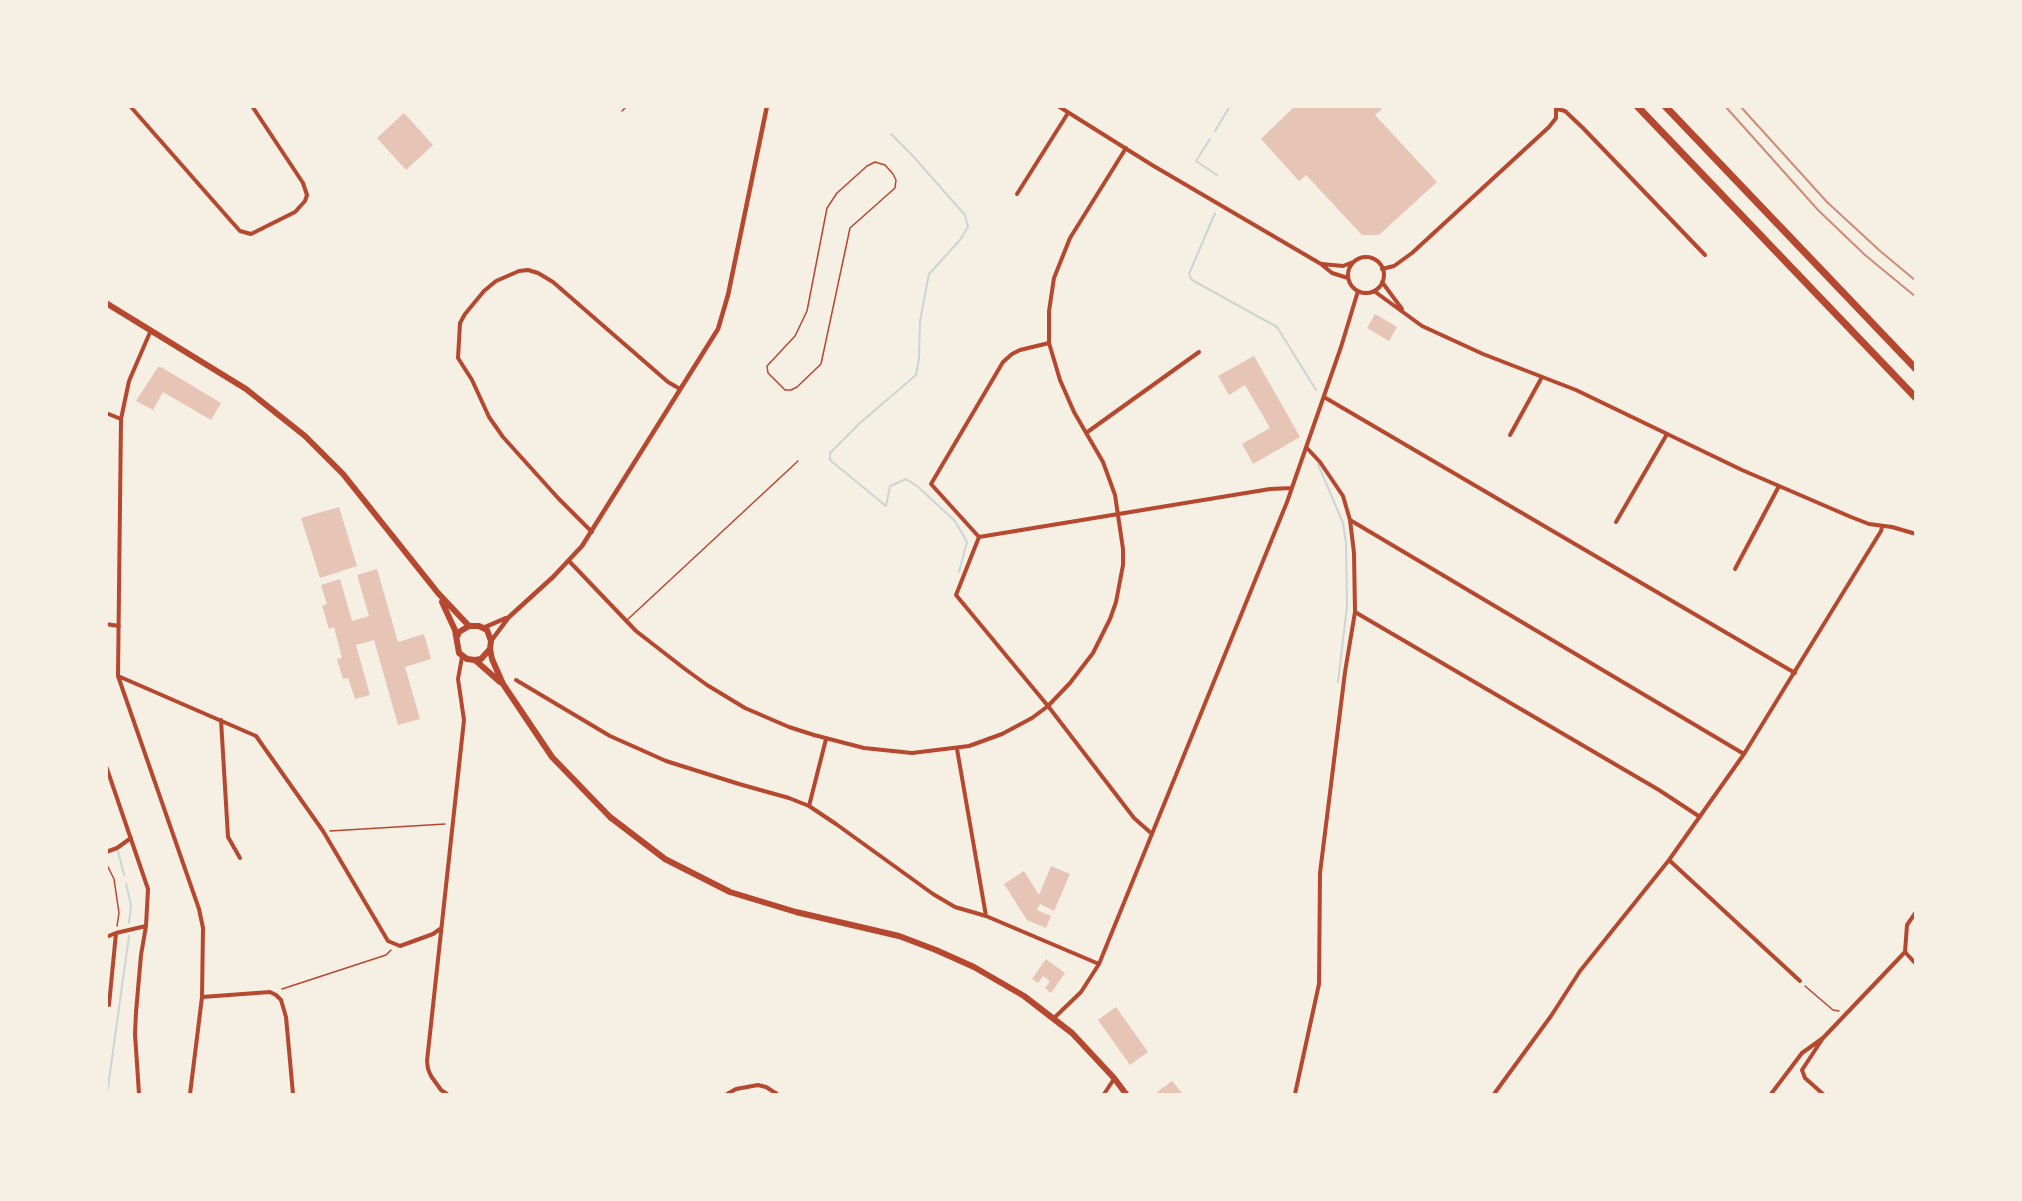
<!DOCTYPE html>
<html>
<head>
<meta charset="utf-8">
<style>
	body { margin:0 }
	#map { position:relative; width:2022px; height:1201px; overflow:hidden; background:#f6efe4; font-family:"DejaVu Sans",sans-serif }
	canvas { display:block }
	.frame { position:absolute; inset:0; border:108px solid #f6efe4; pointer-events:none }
</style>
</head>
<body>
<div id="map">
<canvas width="2022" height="1201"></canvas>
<div class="frame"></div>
</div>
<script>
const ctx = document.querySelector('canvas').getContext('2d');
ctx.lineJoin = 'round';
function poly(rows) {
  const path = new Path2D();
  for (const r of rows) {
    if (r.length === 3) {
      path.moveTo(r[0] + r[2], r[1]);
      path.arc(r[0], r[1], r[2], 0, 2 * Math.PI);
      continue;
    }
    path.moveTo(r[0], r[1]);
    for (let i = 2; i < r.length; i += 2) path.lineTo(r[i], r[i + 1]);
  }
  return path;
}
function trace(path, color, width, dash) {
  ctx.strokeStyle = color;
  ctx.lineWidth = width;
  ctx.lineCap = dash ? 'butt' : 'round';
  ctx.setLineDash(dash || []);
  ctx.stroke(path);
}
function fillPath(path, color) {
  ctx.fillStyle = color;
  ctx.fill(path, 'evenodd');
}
trace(poly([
	[1215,131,1230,106],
	[891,134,912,155,965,215,968,227,960,240,929,274,920,321,919,359,916,375,860,423,830,453,830,460,886,506,890,486,906,479,917,486,955,521,967,542,959,572],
	[1210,139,1196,161,1217,175],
	[1215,213,1189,274,1192,280,1277,327,1316,390],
	[1318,464,1343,523,1346,543,1347,606,1338,682],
	[118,851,124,875],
	[126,884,131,905,129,923],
	[107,1094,129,936]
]), '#c9d6d2', 2);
fillPath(poly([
	[1295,106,1380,106,1382,109,1375,115,1437,182,1379,235,1362,235,1306,175,1299,181,1261,139],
	[404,113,433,145,406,170,377,138],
	[1375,314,1397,327,1389,341,1367,328],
	[1254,356,1300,437,1253,464,1242,444,1270,428,1245,385,1229,395,1218,376],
	[158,367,161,367,221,403,211,420,163,392,153,410,136,401],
	[339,507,357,566,320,578,301,518],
	[377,569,398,642,424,634,431,659,405,667,420,719,398,725,374,640,356,645,370,695,355,699,348,678,343,679,337,659,342,658,334,627,329,629,322,606,327,604,321,585,340,579,352,621,369,616,357,575],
	[1051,866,1070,874,1054,911,1040,904,1037,910,1051,916,1046,928,1027,920,1004,884,1024,871,1039,895],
	[1046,959,1065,973,1051,993,1045,988,1050,981,1043,976,1038,983,1032,979],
	[1116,1007,1148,1052,1130,1065,1098,1020],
	[1172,1081,1183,1094,1159,1094,1157,1092]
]), '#e6c5b7');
trace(poly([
	[330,831,445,824],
	[106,863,114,879,119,913,117,926],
	[1805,986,1833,1010,1839,1011],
	[282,989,386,955,391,950]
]), '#b5482f', 1.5);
trace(poly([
	[622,111,627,106],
	[875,162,885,165,893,174,896,180,895,188,850,228,821,364,797,387,791,390,785,390,768,373,767,366,795,336,807,311,827,208,837,193,867,166,875,162],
	[626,621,798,461]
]), '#b5482f', 1.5);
trace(poly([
	[130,106,231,221,240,231,251,234,295,212,305,201,307,195,303,183,252,106],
	[421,106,427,106],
	[1058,106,1152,165,1321,264,1332,273,1348,278],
	[1557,109,1565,111,1583,128,1705,255],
	[1017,194,1068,113],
	[1366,275,18],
	[1322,264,1343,266,1353,262],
	[1382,269,1394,266,1412,253,1549,127,1556,118,1556,106],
	[1382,282,1402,309],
	[1374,291,1422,326,1483,354,1576,390,1742,470,1851,517,1869,524,1892,527,1916,534],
	[151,330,129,381,121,419,118,676,199,909,203,928,202,997,190,1094],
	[1324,397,1795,673],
	[106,413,121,419],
	[1086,433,1199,352],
	[1510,435,1542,377],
	[1350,520,1744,754],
	[1616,522,1667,434],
	[592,532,558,498,503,437,489,417,472,380,458,358,460,323,465,314,484,291,496,281,519,271,528,270,538,273,553,282,668,382,680,389],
	[979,537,956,595,1048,706,1134,818,1151,833],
	[979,537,1270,489,1292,488],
	[979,537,931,484,1003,362,1012,354,1020,350,1049,343],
	[569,561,636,631,685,669,707,685,745,708,789,727,814,735,864,748,912,753,969,746,1002,734,1032,718,1048,706,1070,683,1093,653,1110,619,1116,602,1123,565,1123,549,1115,495,1103,462,1074,412,1060,380,1049,343,1049,311,1054,278,1070,238,1126,148],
	[1735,569,1779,486],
	[1355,612,1659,790,1700,817],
	[106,624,119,626],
	[118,676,256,736,323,831,388,941,400,946,433,934,440,929],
	[516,680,610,736,637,748,666,761,739,784,789,798,809,806,836,824,933,894,955,907,986,916,1099,964],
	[221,720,228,837,240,858],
	[957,749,986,916],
	[106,766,148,889,146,926,141,955,136,1012,135,1034,139,1094],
	[809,806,826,739],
	[106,852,117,848,131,838],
	[1669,860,1800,981],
	[106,937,116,933,146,926],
	[1905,952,1916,964],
	[202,997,270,992,276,995,281,1000,286,1017,293,1094],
	[109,1005,116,933],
	[1054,1018,1081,992,1099,964,1287,502,1341,347,1358,291],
	[1823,1038,1802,1070,1805,1078,1823,1094],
	[447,1094,441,1090,431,1076,428,1069,427,1061,464,720,458,679,462,657],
	[727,1094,736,1089,758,1085,766,1087,777,1094],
	[1104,1094,1114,1079],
	[1295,1094,1319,984,1320,873,1345,672,1355,612,1354,553,1350,520,1343,496,1320,462,1306,447],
	[1494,1094,1551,1016,1580,971,1669,860,1744,754,1881,531,1882,527],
	[1771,1094,1802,1053,1823,1038,1905,952,1907,925,1916,912]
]), '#b5482f', 4);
trace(poly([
	[483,628,506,618],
	[491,641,509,617,553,577,582,546,718,329,728,295,767,106]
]), '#b5482f', 4.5);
trace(poly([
	[106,303,246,389,305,436,343,474,438,593,469,626],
	[442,602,455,630,459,653,467,659,475,660,500,682],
	[457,637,459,632,469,626,479,626,487,630,491,641,490,649,492,659,503,684,552,757,610,817,665,859,730,892,796,912,899,936,936,950,974,967,1024,996,1072,1033,1114,1078,1126,1094],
	[475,660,481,659,490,649]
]), '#b5482f', 6);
trace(poly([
	[1637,106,1916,398],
	[1665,106,1916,369]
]), '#b5482f', 7);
trace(poly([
	[1725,106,1818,210,1865,255,1916,297],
	[1740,106,1827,202,1879,250,1916,281]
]), '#cf8b77', 2);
</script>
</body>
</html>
